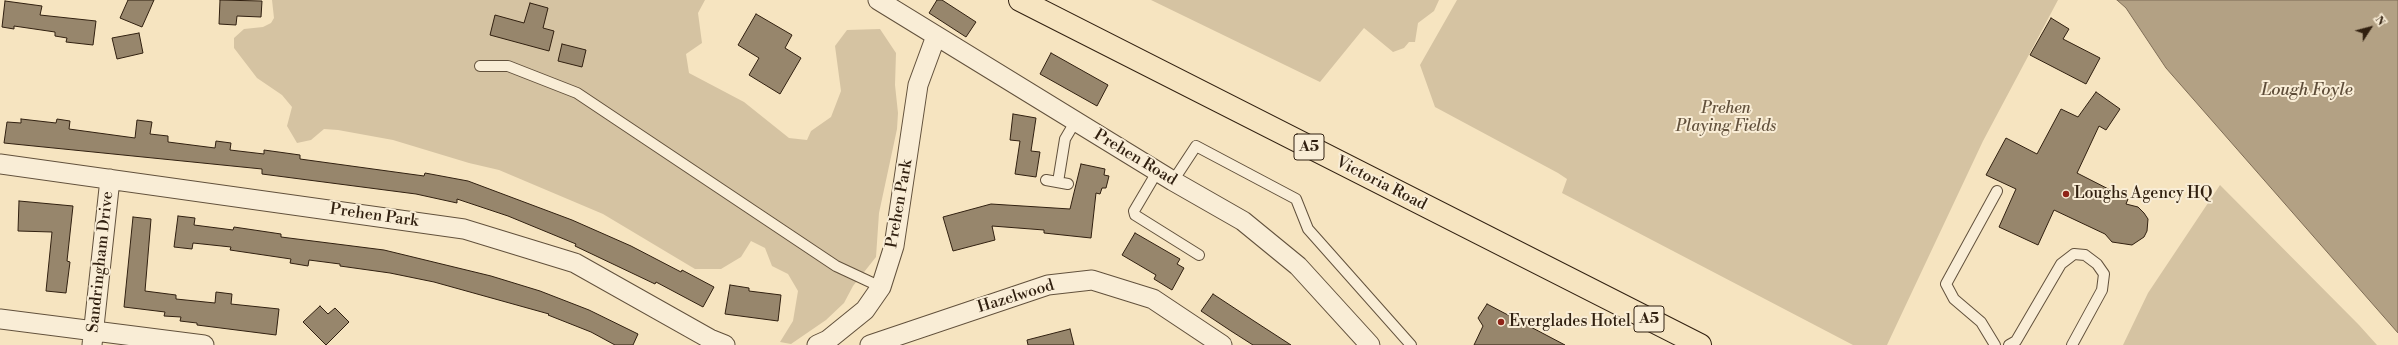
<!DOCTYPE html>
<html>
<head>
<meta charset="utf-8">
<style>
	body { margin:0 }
	#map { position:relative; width:2398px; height:345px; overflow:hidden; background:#f6e4c0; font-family:"Libre Bodoni",serif }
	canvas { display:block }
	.north { position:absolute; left:2350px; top:8px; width:40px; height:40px; -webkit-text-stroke:3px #f9edd6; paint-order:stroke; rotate:54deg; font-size:11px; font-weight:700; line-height:16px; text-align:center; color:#312010 }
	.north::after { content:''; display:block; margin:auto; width:14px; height:18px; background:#312010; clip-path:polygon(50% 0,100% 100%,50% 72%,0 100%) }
</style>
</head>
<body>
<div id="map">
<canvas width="2398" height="345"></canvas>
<div class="north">N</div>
</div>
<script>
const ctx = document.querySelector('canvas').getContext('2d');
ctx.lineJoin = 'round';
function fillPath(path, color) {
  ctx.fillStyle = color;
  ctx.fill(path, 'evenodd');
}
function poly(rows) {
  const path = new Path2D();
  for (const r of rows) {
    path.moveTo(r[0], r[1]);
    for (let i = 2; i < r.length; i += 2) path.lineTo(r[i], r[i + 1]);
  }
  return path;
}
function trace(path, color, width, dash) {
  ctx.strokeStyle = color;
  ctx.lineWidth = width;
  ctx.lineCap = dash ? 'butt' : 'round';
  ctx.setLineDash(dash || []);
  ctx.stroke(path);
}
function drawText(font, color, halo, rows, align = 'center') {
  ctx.font = font + ' "Libre Bodoni",serif';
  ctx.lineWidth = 4;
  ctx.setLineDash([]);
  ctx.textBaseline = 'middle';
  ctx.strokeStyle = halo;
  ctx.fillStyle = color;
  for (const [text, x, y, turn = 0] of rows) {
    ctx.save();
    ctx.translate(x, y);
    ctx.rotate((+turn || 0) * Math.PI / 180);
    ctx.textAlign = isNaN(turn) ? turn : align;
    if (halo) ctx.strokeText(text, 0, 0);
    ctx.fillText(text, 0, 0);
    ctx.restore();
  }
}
fillPath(poly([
	[272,0,705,0,698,13,702,43,686,54,689,73,744,102,789,138,807,140,811,131,831,117,841,91,835,46,847,30,880,29,896,53,895,85,898,113,897,129,879,213,876,257,853,286,844,303,826,320,791,344,780,342,793,321,798,291,788,274,772,266,765,248,751,241,741,257,721,269,695,269,603,214,499,170,469,163,393,140,338,130,324,129,311,140,297,143,287,126,292,107,282,95,257,78,234,48,234,38,244,29,263,27,271,23,274,18],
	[1151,0,1439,0,1434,11,1418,23,1415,42,1409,42,1404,48,1393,52,1364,28,1320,82],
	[1457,0,2058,0,1983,141,1887,345,1853,345,1562,193,1567,179,1558,173,1435,107,1420,65],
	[2220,185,2359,325,2377,345,2123,345,2148,293]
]), '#d5c3a2');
const water = poly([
	[2117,0,2398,0,2398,333,2166,68,2126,8,2117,0]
]);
fillPath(water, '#b3a184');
trace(water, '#7f6d56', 1);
const building = poly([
	[128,0,154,0,142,27,120,18,128,0],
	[220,0,262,1,261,17,237,16,236,25,219,24,220,0],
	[937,0,942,0,976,22,966,37,929,13,937,0],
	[5,1,42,6,40,15,96,21,93,45,66,42,67,38,55,36,55,32,14,26,14,29,2,27,5,1],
	[530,3,548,8,543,28,554,31,549,51,490,35,495,15,524,23,530,3],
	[756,14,792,35,785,48,801,58,780,94,749,75,759,58,738,45,756,14],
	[2051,18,2069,29,2063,39,2100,58,2086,84,2030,55,2051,18],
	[139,33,143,53,117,59,112,38,139,33],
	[562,44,586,50,582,67,558,61,562,44],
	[1051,53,1108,85,1097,106,1040,74,1051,53],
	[2096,92,2120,109,2106,130,2099,126,2077,173,2128,199,2126,204,2138,207,2144,213,2148,219,2147,231,2144,237,2132,245,2112,242,2105,234,2054,210,2038,245,1999,227,2016,189,1986,175,2006,138,2037,154,2061,109,2078,117,2096,92],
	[1013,114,1036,118,1031,151,1040,152,1036,177,1015,174,1020,141,1010,140,1013,114],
	[21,119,56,123,57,119,70,121,69,129,135,138,137,120,152,122,150,134,168,136,168,142,215,148,216,141,231,143,230,150,264,154,264,150,300,155,300,159,424,176,425,173,468,181,572,220,631,246,681,272,682,270,714,287,703,307,656,282,655,284,575,246,576,244,508,216,457,199,457,203,416,194,262,174,262,169,4,143,7,122,21,123,21,119],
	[1081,164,1105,169,1104,175,1109,176,1106,188,1102,188,1100,194,1096,193,1091,238,1044,233,1044,230,992,226,995,240,953,251,943,217,991,204,1070,209,1081,164],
	[19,201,73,206,67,261,70,262,66,293,46,291,52,232,18,231,19,201],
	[178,216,195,218,194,225,233,230,234,227,281,234,281,237,384,250,491,276,540,291,589,310,638,334,633,345,615,345,591,332,548,315,549,314,434,282,390,273,340,266,340,264,309,260,308,266,290,263,291,259,230,250,231,247,193,243,192,249,174,247,178,216],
	[133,217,151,219,145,291,176,295,176,299,215,303,216,292,232,294,231,304,279,309,276,335,197,325,197,323,180,321,181,317,164,316,165,312,124,307,133,217],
	[1135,233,1180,259,1177,264,1184,268,1172,290,1154,279,1156,275,1122,255,1135,233],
	[730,285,749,288,749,291,781,295,778,321,725,314,730,285],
	[1213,294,1254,321,1291,345,1253,345,1231,331,1201,311,1213,294],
	[1487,304,1565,345,1474,345,1483,326,1478,318,1487,304],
	[320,306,328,314,335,308,349,322,326,345,303,322,320,306],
	[1070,329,1074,345,1028,345,1027,340,1070,329]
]);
fillPath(building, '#97866c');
trace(building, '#312010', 1);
const lane = poly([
	[480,66,508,66,577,93,836,266,881,287],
	[1157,172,1134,211,1135,215,1199,255],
	[1046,180,1068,184],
	[1173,181,1196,146,1296,199,1308,229,1411,345],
	[1058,182,1065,139,1075,122],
	[1995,345,1981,322,1954,299,1946,284,1997,191],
	[2009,345,2016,341,2061,264,2074,254,2085,255,2097,264,2104,274,2102,290,2072,345]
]);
const street = poly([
	[878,0,1173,181,1243,221,1298,266,1370,345],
	[0,164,464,229,575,263,710,339,725,345],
	[0,319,204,345],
	[92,345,110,179],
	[817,345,828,340,865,310,881,287,894,246,918,85,936,36],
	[870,345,1048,285,1092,280,1153,299,1222,345]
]);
const highway = poly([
	[1020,0,1700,345]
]);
trace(lane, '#62513c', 12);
trace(street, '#62513c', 21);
trace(highway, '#312010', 24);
trace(lane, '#f9edd6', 10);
trace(street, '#f9edd6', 19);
trace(highway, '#f6e4c0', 22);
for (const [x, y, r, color] of [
	[2066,194,4,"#8f2418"],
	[1501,322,4,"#8f2418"]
]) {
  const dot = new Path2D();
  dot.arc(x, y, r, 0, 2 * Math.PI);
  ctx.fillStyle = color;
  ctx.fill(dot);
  trace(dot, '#f9edd6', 1.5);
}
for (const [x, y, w] of [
	[1309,147,30],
	[1649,319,30]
]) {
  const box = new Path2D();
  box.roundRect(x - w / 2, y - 13, w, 26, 3);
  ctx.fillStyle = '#f9edd6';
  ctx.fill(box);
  trace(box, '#312010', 1);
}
drawText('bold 15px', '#312010', null, [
	["A5",1309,147],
	["A5",1649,319]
]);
drawText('italic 16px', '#62513c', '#f9edd6', [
	["Prehen",1726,109],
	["Playing Fields",1726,127]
]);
drawText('16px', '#312010', '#f9edd6', [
	["Prehen Road",1135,158,31],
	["Victoria Road",1381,184,27],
	["Prehen Park",900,204,-80],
	["Prehen Park",374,216,8],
	["Sandringham Drive",101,262,-84],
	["Hazelwood",1016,297,-17]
]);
drawText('16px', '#312010', '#f9edd6', [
	["Loughs Agency HQ",2074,194],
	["Everglades Hotel",1509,322]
], 'left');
drawText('italic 17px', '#5e4d39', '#f9edd6', [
	["Lough Foyle",2307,91]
]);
</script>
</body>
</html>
